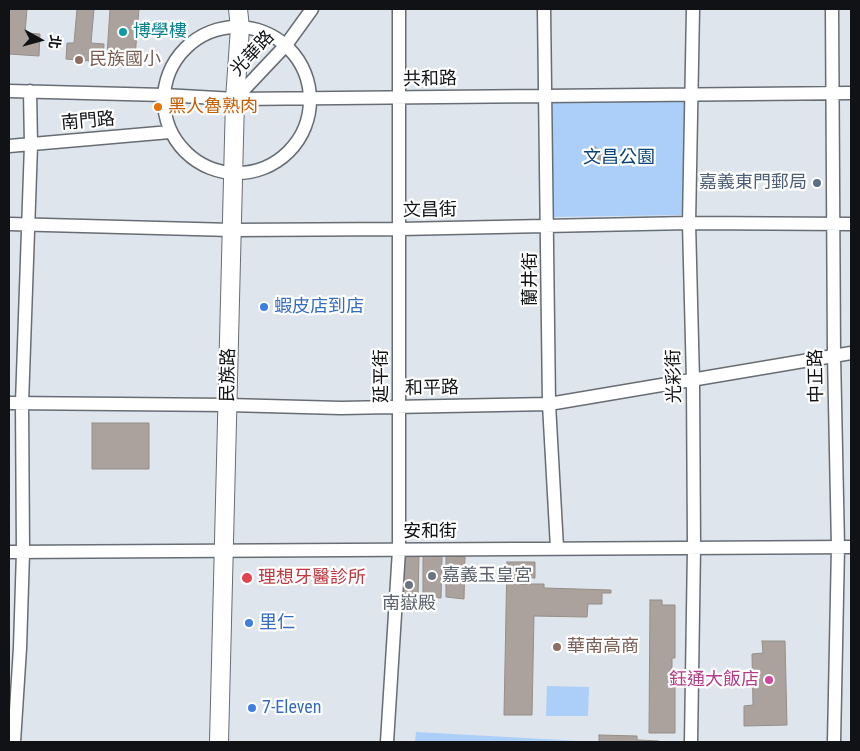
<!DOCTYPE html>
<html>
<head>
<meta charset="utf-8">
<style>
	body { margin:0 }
	#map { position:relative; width:860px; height:751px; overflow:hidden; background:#dee5ec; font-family:"Roboto Condensed","Noto Sans TC",sans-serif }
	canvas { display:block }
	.frame { position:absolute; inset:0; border:10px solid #101215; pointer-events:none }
	.north { position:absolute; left:15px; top:15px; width:50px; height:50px; -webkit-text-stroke:4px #fff; paint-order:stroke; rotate:97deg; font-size:14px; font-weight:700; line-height:20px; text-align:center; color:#101215 }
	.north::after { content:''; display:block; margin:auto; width:18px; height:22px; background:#101215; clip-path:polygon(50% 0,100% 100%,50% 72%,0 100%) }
</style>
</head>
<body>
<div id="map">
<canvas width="860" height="751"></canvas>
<div class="frame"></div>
<div class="north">北</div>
</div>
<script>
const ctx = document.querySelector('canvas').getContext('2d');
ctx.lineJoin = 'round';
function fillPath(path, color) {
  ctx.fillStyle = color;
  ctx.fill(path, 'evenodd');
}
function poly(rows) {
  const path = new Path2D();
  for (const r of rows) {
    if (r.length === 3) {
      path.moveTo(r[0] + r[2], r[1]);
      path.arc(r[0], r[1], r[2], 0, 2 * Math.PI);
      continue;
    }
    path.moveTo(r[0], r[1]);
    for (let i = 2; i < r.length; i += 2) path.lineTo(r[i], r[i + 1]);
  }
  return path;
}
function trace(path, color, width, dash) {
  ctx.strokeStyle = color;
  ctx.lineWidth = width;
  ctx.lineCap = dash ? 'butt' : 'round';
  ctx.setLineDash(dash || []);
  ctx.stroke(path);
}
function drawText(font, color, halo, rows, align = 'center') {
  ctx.font = font + ' "Roboto Condensed","Noto Sans TC",sans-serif';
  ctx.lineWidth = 4.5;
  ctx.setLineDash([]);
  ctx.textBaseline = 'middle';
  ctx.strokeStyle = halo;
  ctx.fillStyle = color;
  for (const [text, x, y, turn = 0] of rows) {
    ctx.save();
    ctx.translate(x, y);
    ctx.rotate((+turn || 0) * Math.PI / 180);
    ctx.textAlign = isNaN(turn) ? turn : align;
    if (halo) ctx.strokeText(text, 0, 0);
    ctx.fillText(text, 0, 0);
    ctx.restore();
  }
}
fillPath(poly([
	[551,100,685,100,688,103,684,207,681,215,552,217],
	[547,686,589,687,588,716,546,716],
	[416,732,580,741,580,742,415,742]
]), '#abcff8');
const building = poly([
	[9,9,27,9,25,33,40,34,39,56,9,54,9,9],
	[77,9,94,9,91,43,104,44,103,62,66,59,67,43,74,43,77,9],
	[110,9,139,9,135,57,107,55,110,9],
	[595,147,608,157,601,166,588,156,595,147],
	[92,423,149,423,149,469,92,469,92,423],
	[401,554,419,555,418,597,400,595,401,554],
	[423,555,442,556,441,598,423,597,423,555],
	[446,556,465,557,464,599,446,597,446,556],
	[507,562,535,562,535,578,520,577,520,584,544,584,544,588,611,590,611,593,602,593,602,604,588,604,587,617,534,616,532,715,504,715,507,562],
	[650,600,662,600,662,605,675,605,675,658,672,658,672,680,675,680,675,733,649,733,650,600],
	[762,641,785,641,787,725,744,726,744,706,753,705,752,654,763,653,762,641],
	[599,735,637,736,637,740,659,741,659,742,599,742,599,735]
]);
fillPath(building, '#aba29d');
trace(building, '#958d88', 1);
const street = poly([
	[544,9,549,404,557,548],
	[832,9,834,355,838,547,834,742],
	[237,100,73],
	[9,91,164,95,235,99,851,93],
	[235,99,286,45,312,9],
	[9,146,170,132],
	[9,224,232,230,400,229,689,223,851,224],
	[9,403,228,405,341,408,549,404,851,353],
	[9,552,851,547],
	[14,742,20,648,23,552,22,403,31,145,30,91],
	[387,742,399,550,399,9],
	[691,742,694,547,693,381,689,223,693,9]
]);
const secondary = poly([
	[219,742,235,99,240,28,238,9]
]);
trace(street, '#686d74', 15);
trace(secondary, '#686d74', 20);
trace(street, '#fff', 12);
trace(secondary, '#fff', 18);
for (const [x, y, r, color] of [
	[123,32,5,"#0f9aa8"],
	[79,60,5,"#8d6e63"],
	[158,107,5,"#e8710a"],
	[817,183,5,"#5c6f8a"],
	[264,307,5,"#3f7fe0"],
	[432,576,5,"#6b7280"],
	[247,578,6,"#e0444e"],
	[409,585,5,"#6b7280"],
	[249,623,5,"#3f7fe0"],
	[557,647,5,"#8d6e63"],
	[769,680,5,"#d1479c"],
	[252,708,5,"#3f7fe0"]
]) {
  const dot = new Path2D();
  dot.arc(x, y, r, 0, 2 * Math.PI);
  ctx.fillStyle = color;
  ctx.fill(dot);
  trace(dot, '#fff', 2);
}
drawText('18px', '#0d838f', '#fff', [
	["博學樓",133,32]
], 'left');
drawText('18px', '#101215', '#fff', [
	["光華路",253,54,-47],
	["共和路",430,80,-1],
	["南門路",88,122,-5],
	["文昌街",430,211,-1],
	["蘭井街",531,279,-90],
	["民族路",229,375,-89],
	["延平街",382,376,-90],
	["光彩街",675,376,-91],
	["中正路",817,376,-91],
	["和平路",432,389,-1],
	["安和街",430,532]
]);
drawText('18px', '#785e54', '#fff', [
	["民族國小",89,60],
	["華南高商",567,647]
], 'left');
drawText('18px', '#c56008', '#fff', [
	["黑人魯熟肉",168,107]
], 'left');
drawText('18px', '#0a4377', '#fff', [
	["文昌公園",619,158]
]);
drawText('18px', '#4e5e75', '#fff', [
	["嘉義東門郵局",807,183]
], 'right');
drawText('18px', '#366cbe', '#fff', [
	["蝦皮店到店",274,307],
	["里仁",259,623],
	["7-Eleven",262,708]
], 'left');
drawText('18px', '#5b616d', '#fff', [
	["嘉義玉皇宮",442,576],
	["南嶽殿",409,604,"center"]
], 'left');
drawText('18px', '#be3a42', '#fff', [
	["理想牙醫診所",258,578]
], 'left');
drawText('18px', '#b23c85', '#fff', [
	["鈺通大飯店",759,680]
], 'right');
</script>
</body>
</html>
